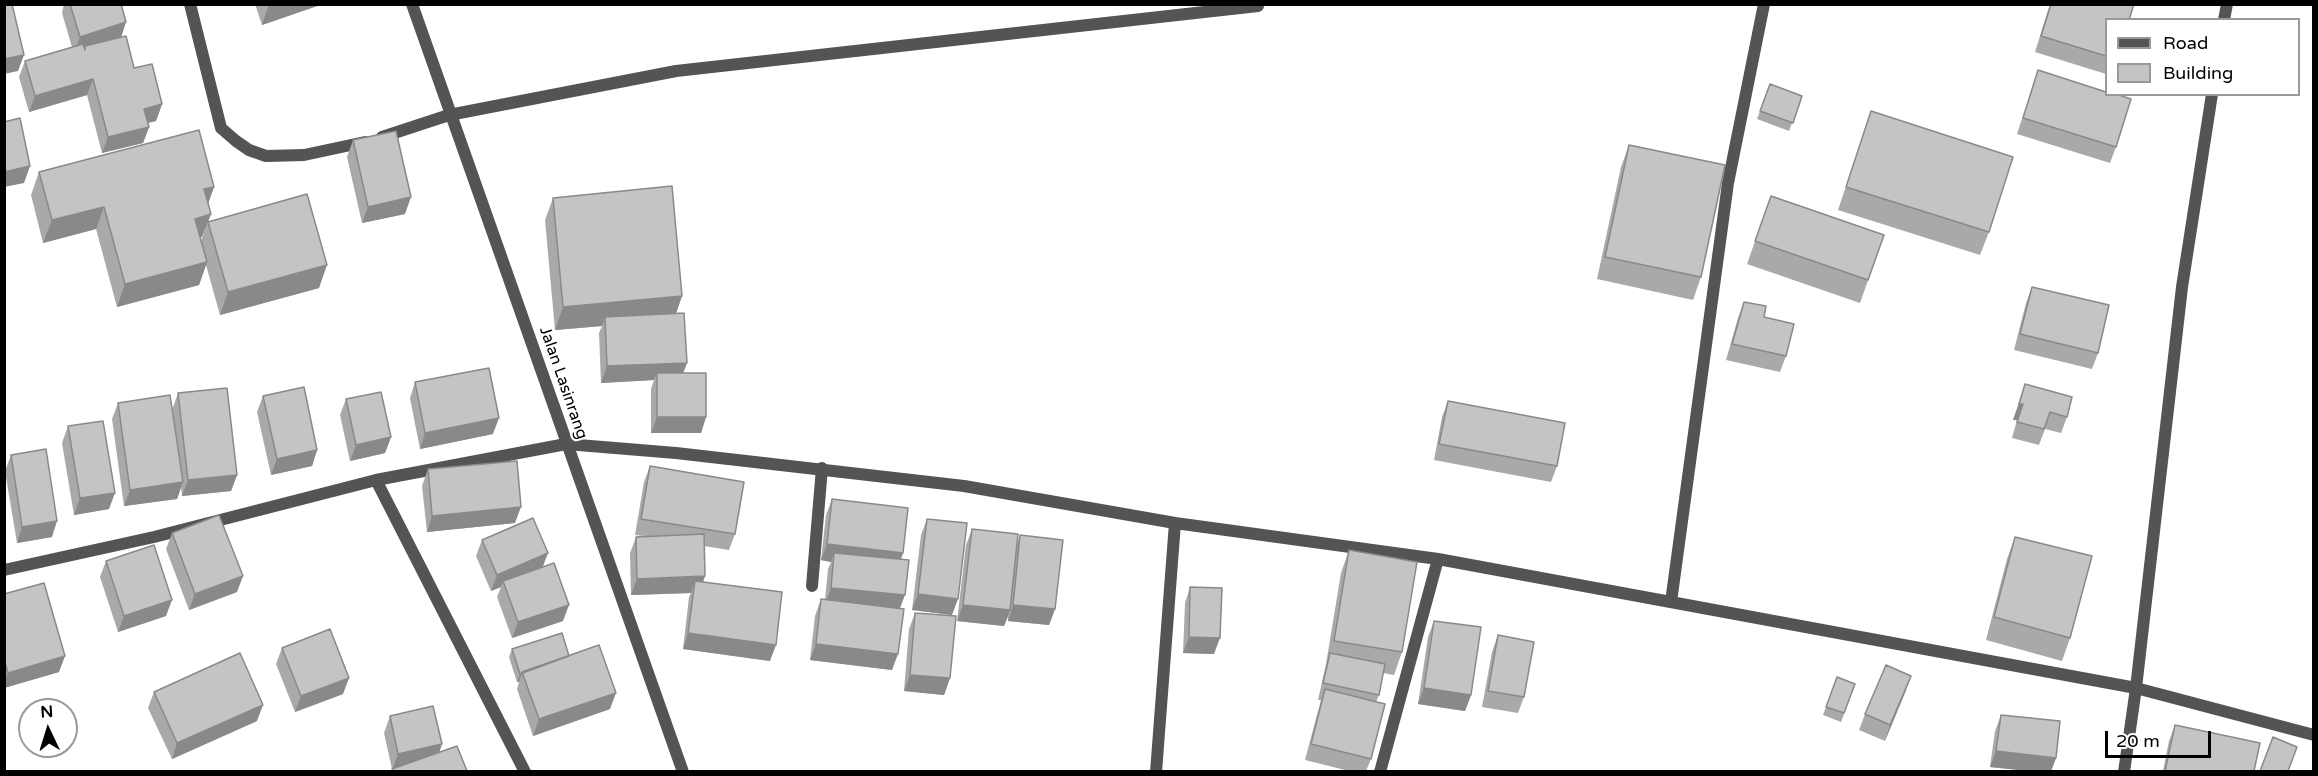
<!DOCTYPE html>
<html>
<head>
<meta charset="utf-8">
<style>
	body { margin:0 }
	#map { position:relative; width:2318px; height:776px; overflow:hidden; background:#fff; font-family:"Varela Round",sans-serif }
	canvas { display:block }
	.frame { position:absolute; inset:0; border:6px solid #000; pointer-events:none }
	.legend { position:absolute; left:2105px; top:18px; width:195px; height:78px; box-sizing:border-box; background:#fff; border:2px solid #999; margin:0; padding:8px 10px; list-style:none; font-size:18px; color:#000 }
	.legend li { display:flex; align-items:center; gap:12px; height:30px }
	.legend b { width:30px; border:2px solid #999 }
	.north { position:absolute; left:18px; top:698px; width:60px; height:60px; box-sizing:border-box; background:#fff; border:2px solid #999; border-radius:50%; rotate:356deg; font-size:16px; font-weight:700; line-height:24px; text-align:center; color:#000 }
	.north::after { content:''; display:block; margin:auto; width:21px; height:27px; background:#000; clip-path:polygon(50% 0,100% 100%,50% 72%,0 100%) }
	.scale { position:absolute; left:2105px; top:731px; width:106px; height:27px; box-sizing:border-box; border:3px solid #000; border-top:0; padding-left:8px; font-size:18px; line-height:21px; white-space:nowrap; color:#000; -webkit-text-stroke:4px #fff; paint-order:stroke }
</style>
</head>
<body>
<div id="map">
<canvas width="2318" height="776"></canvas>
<div class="frame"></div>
<ul class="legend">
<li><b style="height:8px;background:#545454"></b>Road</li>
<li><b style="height:16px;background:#c4c4c4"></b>Building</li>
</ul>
<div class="north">N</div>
<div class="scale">20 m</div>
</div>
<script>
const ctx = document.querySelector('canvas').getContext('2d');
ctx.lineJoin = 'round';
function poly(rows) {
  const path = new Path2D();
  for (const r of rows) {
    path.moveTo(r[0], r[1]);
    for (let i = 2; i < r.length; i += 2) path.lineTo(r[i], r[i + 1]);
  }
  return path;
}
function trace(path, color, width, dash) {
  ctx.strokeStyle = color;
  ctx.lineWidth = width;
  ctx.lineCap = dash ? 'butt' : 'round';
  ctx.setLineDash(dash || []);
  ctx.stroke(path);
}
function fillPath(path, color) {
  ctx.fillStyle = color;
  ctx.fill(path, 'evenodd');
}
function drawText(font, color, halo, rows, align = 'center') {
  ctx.font = font + ' "Varela Round",sans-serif';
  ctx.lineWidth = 4.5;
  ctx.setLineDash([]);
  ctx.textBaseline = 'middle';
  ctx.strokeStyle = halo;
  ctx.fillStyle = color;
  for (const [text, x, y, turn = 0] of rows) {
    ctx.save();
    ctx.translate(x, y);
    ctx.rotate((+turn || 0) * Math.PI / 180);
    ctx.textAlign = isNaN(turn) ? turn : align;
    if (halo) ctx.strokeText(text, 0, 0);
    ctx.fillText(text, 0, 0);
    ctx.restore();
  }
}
trace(poly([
	[449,115,676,71,1258,6],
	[812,586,822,468]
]), '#545454', 12);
trace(poly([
	[190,4,221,128,236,141,249,150,266,156,304,155,365,142],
	[2224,20,2227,4],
	[382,137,449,115],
	[376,480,525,772],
	[4,570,154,537,376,480,566,444,676,453,964,486,1175,523,1438,559,2136,688,2314,735],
	[1671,602,1728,183,1764,4],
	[1156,772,1175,523],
	[1380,772,1438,559],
	[2124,772,2136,688,2182,287,2212,94]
]), '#545454', 12);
trace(poly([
	[412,4,683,772]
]), '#545454', 12);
fillPath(poly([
	[64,4,121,4,121,37,134,68,162,104,156,121,148,123,149,127,143,143,102,153,87,95,29,112,19,77,25,61,72,47,62,13],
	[255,4,323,4,262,25],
	[2050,4,2134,4,2106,20,2106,74,2035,52],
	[2038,70,2116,147,2110,163,2017,134],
	[1770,84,1802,96,1789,131,1757,119],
	[1871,111,1989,232,1980,255,1838,210],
	[353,140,405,214,362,223,347,157],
	[1629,145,1701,277,1693,300,1597,279,1621,167],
	[39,172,214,187,208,204,211,214,202,237,200,237,201,241,208,222,319,288,220,315,206,265,199,285,117,307,96,229,43,243,31,195],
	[1771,196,1884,235,1860,303,1747,264],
	[553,198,682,296,676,313,683,373,706,417,701,433,651,433,651,389,654,380,601,383,599,333,602,326,555,330,545,220],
	[2032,287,2098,353,2092,369,2014,350,2026,303],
	[1744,302,1764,317,1786,356,1780,372,1726,360,1738,318],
	[415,382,493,434,420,449,410,398],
	[2025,384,2067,417,2061,433,2045,429,2039,445,2012,438,2017,420,2013,420],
	[178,393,237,475,231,491,182,496,181,487,177,499,124,506,112,419,118,403,174,426,172,410],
	[263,396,317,450,312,466,271,475,257,412],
	[346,399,391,437,385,453,350,461,340,415],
	[1448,401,1557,466,1551,482,1434,460,1442,417],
	[68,426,109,509,74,515,62,443],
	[11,455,52,537,17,543,5,471],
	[650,466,735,534,729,550,704,546,705,576,703,582,770,661,683,649,689,597,691,593,631,595,630,553,636,537,644,536,635,535,644,482],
	[428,469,515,523,427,532,422,486],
	[832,499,903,553,901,559,900,609,892,670,810,660,815,616,821,599,825,600,828,569,831,562,821,560,826,515],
	[927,519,952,615,912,610,921,535],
	[972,529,1017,544,1020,535,1055,609,1049,625,1008,621,1008,617,1004,626,957,621,966,545],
	[172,533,237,592,189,610,166,549],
	[2015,537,2070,638,2062,661,1986,640,2007,559],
	[482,540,543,567,563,621,512,638,497,597,501,587,491,591,476,556],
	[1349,550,1402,652,1394,675,1383,673,1379,695,1376,702,1371,759,1366,771,1349,771,1305,760,1321,700,1318,700,1326,664,1341,573],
	[106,561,166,616,118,632,100,577],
	[1190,587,1214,654,1183,653,1185,603],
	[4,594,59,672,4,688],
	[915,613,950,678,944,695,904,691,909,629],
	[1434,621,1471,695,1465,711,1418,704,1428,637],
	[1498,635,1524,697,1518,713,1482,707,1492,652],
	[282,648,343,694,295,712,276,664],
	[512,649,569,656,610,709,533,736,517,689,519,682,517,682,509,657],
	[1911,676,1885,741,1859,730,1865,714],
	[1837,677,1855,684,1841,722,1823,715],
	[154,692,257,721,172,759,148,708],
	[2001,715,2056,758,2051,771,2028,771,1990,767,1995,731],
	[390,716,440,752,467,771,391,771,392,769,384,733],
	[2175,725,2254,771,2163,771,2169,741]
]), '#a9a9a9');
fillPath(poly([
	[269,4,323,4,262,25],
	[126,22,121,38,74,53,80,37],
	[24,55,18,71,4,74,4,59],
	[93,79,87,95,29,112,35,96],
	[162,104,156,121,138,125,144,109],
	[149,127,143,143,102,153,108,137],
	[30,166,24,183,4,187,4,172],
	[214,187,206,209,204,189],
	[411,197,405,214,362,223,368,207],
	[104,207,96,229,43,243,52,220],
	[211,214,202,237,187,241,195,219],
	[207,262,199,285,117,307,125,284],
	[327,265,319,288,220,315,228,292],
	[682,296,674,319,605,317,602,326,555,330,563,307],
	[687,363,681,379,657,373,654,380,601,383,607,366],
	[2019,404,2023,404,2017,420,2013,420],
	[657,417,706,417,701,433,651,433],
	[499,418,493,434,420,449,425,433],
	[391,437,385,453,350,461,356,445],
	[317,450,312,466,271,475,277,459],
	[237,475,231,491,182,496,188,480],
	[183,482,177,499,124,506,130,490],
	[115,493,109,509,74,515,80,498],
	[521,507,515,523,427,532,432,516],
	[57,521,52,537,17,543,22,527],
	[827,544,903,553,897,569,834,553,831,562,821,560],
	[548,553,542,569,503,581,501,587,491,591,497,575],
	[243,576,237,592,189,610,195,594],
	[705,576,699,592,695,581,691,593,631,595,637,579],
	[831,588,905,595,899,611,825,604],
	[918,594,958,599,952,615,912,610],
	[172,600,166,616,118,632,124,616],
	[569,605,563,621,512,638,518,622],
	[963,605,1010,610,1004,626,957,621],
	[1013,605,1055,609,1049,625,1008,621],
	[688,633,776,645,770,661,683,649],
	[1189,637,1220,638,1214,654,1183,653],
	[816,644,898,654,892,670,810,660],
	[65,656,59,672,4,688,4,683,8,673],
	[522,673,519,682,517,682,520,674],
	[910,675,950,678,944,695,904,691],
	[1911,676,1905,693,1885,741,1890,725],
	[349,678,343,694,295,712,301,696],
	[1424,688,1471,695,1465,711,1418,704],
	[616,693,610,709,533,736,539,719],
	[263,705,257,721,172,759,177,743],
	[442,744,437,760,392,770,398,754],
	[1996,751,2056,758,2051,771,2028,771,1990,767]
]), '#898989');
const building = poly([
	[4,4,12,4,24,55,4,59,4,4],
	[70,4,121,4,126,22,80,37,70,4],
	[2051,4,2134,4,2129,20,2106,20,2106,56,2041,36,2051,4],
	[126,36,134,68,152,64,162,104,144,109,149,127,108,137,93,79,35,96,25,61,83,44,85,50,85,46,126,36],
	[2038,70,2106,92,2106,94,2116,94,2131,99,2116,147,2023,118,2038,70],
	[1770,84,1802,96,1793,123,1760,111,1770,84],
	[1871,111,2013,157,1989,232,1846,187,1871,111],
	[20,118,30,166,4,172,4,122,20,118],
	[199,130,214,187,204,189,211,214,195,219,207,262,125,284,104,207,52,220,39,172,199,130],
	[396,131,411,197,368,207,353,140,396,131],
	[1629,145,1725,165,1701,277,1605,257,1629,145],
	[672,186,682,296,563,307,553,198,672,186],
	[307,194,327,265,228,292,208,222,307,194],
	[1771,196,1884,235,1868,280,1755,241,1771,196],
	[2032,287,2109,305,2098,353,2020,334,2032,287],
	[1744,302,1766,306,1764,317,1794,324,1786,356,1732,344,1744,302],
	[684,313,687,363,607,366,605,317,684,313],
	[489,368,499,418,425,433,415,382,489,368],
	[657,373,706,373,706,417,657,417,657,373],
	[2025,384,2072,397,2067,417,2050,412,2044,429,2017,422,2023,404,2019,404,2025,384],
	[304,387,317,450,277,459,263,396,304,387],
	[227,388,237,475,188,480,178,393,227,388],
	[381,392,391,437,356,445,346,399,381,392],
	[170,395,183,482,130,490,118,403,170,395],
	[1448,401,1565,423,1557,466,1439,444,1448,401],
	[103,421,115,493,80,498,68,426,103,421],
	[46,449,57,521,22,527,11,455,46,449],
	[517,461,521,507,432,516,428,469,517,461],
	[650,466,744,482,735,534,641,519,650,466],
	[832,499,908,508,903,553,827,544,832,499],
	[219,515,243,576,195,594,172,533,219,515],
	[533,518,548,553,497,575,482,540,533,518],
	[927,519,967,523,958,599,918,594,927,519],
	[972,529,1018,534,1010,610,963,605,972,529],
	[704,534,705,576,637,579,636,537,704,534],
	[1020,535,1063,540,1055,609,1013,605,1020,535],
	[2015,537,2092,556,2070,638,1994,617,2015,537],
	[154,545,172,600,124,616,106,561,154,545],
	[1349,550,1417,562,1402,652,1334,641,1349,550],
	[834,553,909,560,905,595,831,588,834,553],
	[554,563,569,605,518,622,503,581,554,563],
	[695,581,782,592,776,645,688,633,695,581],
	[44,583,65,656,8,673,4,659,4,594,44,583],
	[1190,587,1222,588,1220,638,1189,637,1190,587],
	[821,599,904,609,898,654,816,644,821,599],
	[915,613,956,616,950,678,910,675,915,613],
	[1434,621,1481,627,1471,695,1424,688,1434,621],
	[330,629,349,678,301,696,282,648,330,629],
	[562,633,569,656,520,674,512,649,562,633],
	[1498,635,1534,642,1524,697,1488,691,1498,635],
	[599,645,616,693,539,719,522,672,599,645],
	[240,653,263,705,177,743,154,692,240,653],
	[1330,653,1385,664,1379,695,1323,683,1330,653],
	[1886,665,1911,676,1890,725,1865,714,1886,665],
	[1837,677,1855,684,1844,713,1826,707,1837,677],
	[1325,689,1385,704,1371,759,1311,744,1325,689],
	[433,706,442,744,398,754,390,716,433,706],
	[2001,715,2060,721,2056,758,1996,751,2001,715],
	[2175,725,2260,743,2254,771,2165,771,2175,725],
	[2273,737,2297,747,2288,771,2260,771,2273,737],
	[457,746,467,771,393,771,392,769,457,746]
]);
fillPath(building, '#c4c4c4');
trace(building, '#898989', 1.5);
drawText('16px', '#000', '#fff', [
	["Jalan Lasinrang",563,383,71]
]);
</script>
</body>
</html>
